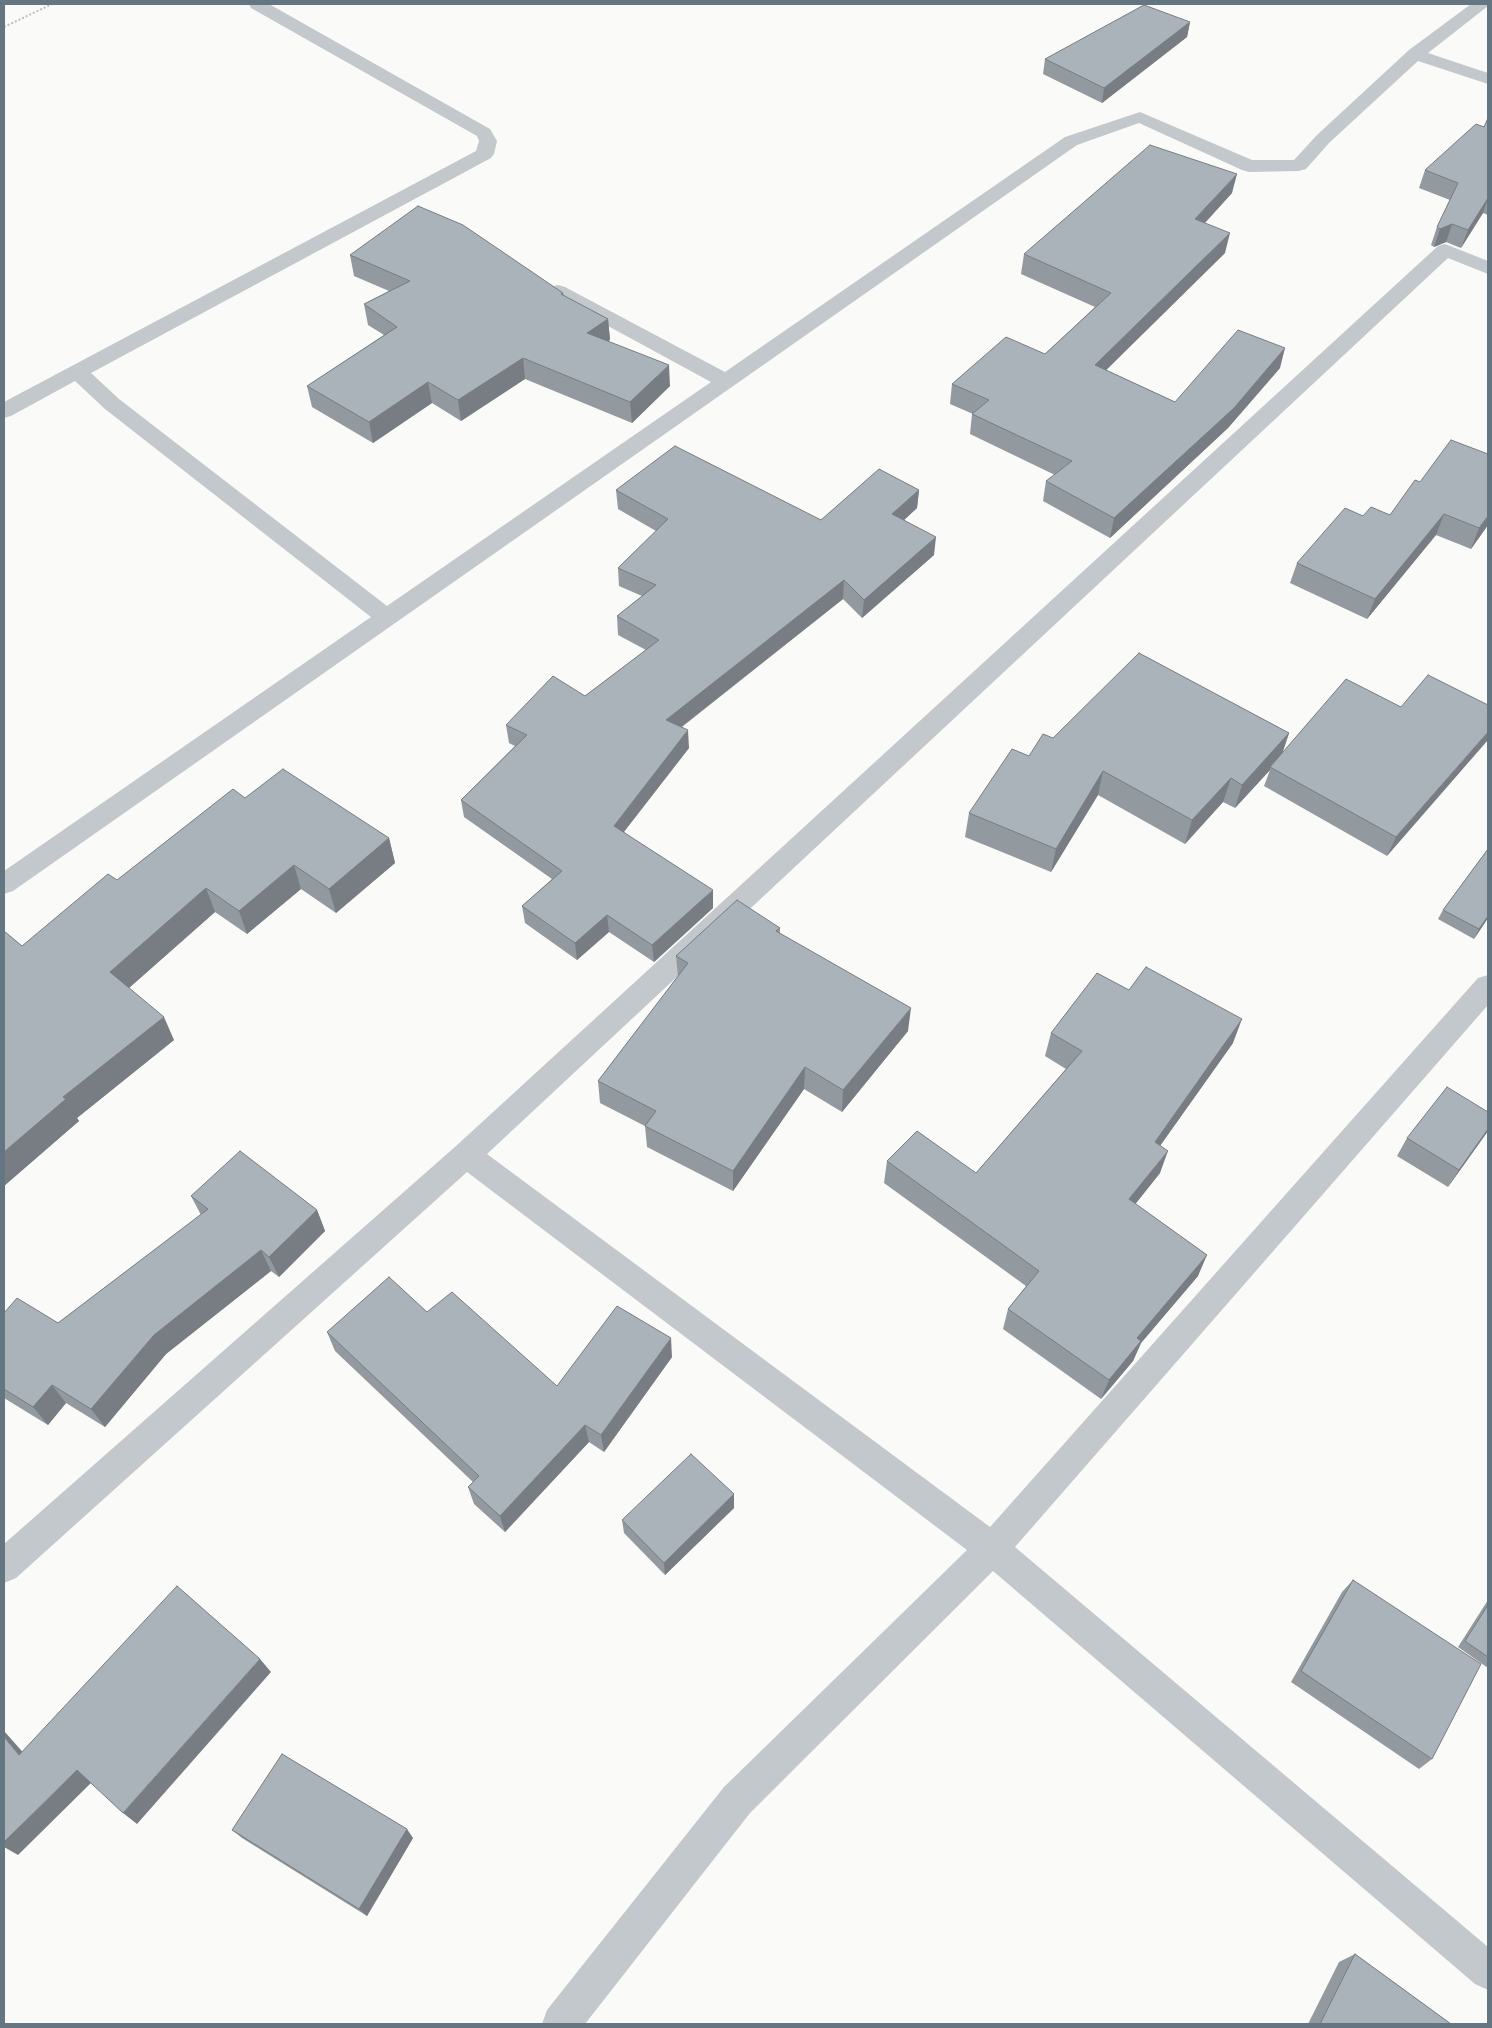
<!DOCTYPE html>
<html>
<head>
<meta charset="utf-8">
<style>
	body { margin:0 }
	#map { position:relative; width:1492px; height:2028px; overflow:hidden; background:#fafaf8; font-family:"Archivo Narrow",sans-serif }
	canvas { display:block }
	.frame { position:absolute; inset:0; border:5px solid #657683; pointer-events:none }
</style>
</head>
<body>
<div id="map">
<canvas width="1492" height="2028"></canvas>
<div class="frame"></div>
</div>
<script>
const ctx = document.querySelector('canvas').getContext('2d');
ctx.lineJoin = 'round';
function poly(rows) {
  const path = new Path2D();
  for (const r of rows) {
    path.moveTo(r[0], r[1]);
    for (let i = 2; i < r.length; i += 2) path.lineTo(r[i], r[i + 1]);
  }
  return path;
}
function trace(path, color, width, dash) {
  ctx.strokeStyle = color;
  ctx.lineWidth = width;
  ctx.lineCap = dash ? 'butt' : 'round';
  ctx.setLineDash(dash || []);
  ctx.stroke(path);
}
function fillPath(path, color) {
  ctx.fillStyle = color;
  ctx.fill(path, 'evenodd');
}
trace(poly([
	[4,27,52,4]
]), '#bbbfc2', 2, [2, 2]);
fillPath(poly([
	[249,4,269,4,490,129,497,141,494,154,491,158,91,373,119,399,387,606,711,382,551,295,548,291,551,287,558,285,565,287,725,372,1065,137,1140,112,1252,160,1294,160,1317,135,1409,50,1471,4,1488,4,1488,6,1428,53,1488,73,1488,84,1418,61,1329,143,1306,169,1299,171,1249,172,1242,170,1139,123,1077,145,13,891,4,894,4,871,371,617,105,409,75,381,11,416,4,418,4,402,476,151,479,141,477,136,251,8,249,4],
	[1445,244,1488,261,1488,274,1448,258,487,1154,990,1527,1478,978,1488,975,1488,1005,1015,1547,1488,1947,1488,1990,1475,1984,993,1571,750,1813,585,2024,542,2024,547,2010,724,1787,967,1550,467,1172,16,1578,4,1583,4,1544,456,1146,1438,246,1445,244]
]), '#c3c8cc');
fillPath(poly([
	[1190,22,1187,37,1102,103,1043,74,1045,59],
	[1488,118,1488,215,1483,213,1461,248,1446,242,1434,247,1431,245,1437,227,1450,200,1419,188,1425,170,1484,127],
	[1232,193,1205,223,1225,253,1106,370,1175,402,1280,368,1228,428,1110,538,1043,501,1046,481,1055,475,970,434,972,414,973,414,950,404,952,384,1045,354,1095,307,1021,274,1024,254],
	[350,255,563,293,564,296,608,319,610,340,608,341,670,386,632,423,525,379,461,421,432,403,373,443,312,407,307,386,384,335,368,325,364,304,389,291,354,276],
	[1488,454,1488,525,1471,549,1436,535,1367,619,1290,583,1297,563,1390,515,1420,482],
	[616,490,821,520,919,490,917,508,904,520,934,555,862,618,843,599,682,727,689,748,624,832,713,908,654,962,609,932,577,960,525,923,522,906,552,879,464,817,461,800,515,746,509,743,506,725,585,696,646,650,618,635,617,616,642,596,619,586,618,568,656,531,618,509],
	[1488,705,1387,856,1264,786,1270,770,1235,808,1223,802,1185,844,1098,795,1051,872,965,837,969,813,1029,756,1053,738,1289,733,1282,754,1401,707],
	[389,838,395,863,336,913,301,889,247,934,215,912,129,988,174,1040,77,1118,79,1121,4,1186,4,931,22,946,117,880],
	[1488,849,1488,918,1474,939,1438,919,1443,910],
	[780,928,780,933,908,1031,842,1112,804,1089,733,1191,647,1147,645,1126,600,1103,598,1081,678,977,676,956],
	[1129,990,1233,1043,1160,1146,1160,1173,1135,1204,1198,1276,1141,1343,1133,1361,1101,1399,1003,1329,1008,1309,1026,1286,884,1183,887,1161,976,1173,1066,1069,1045,1056,1051,1033],
	[1488,1131,1448,1187,1397,1156,1407,1138],
	[191,1196,317,1210,325,1231,279,1277,271,1271,166,1354,105,1427,66,1403,48,1425,4,1398,4,1313,58,1323,201,1215],
	[427,1312,557,1386,672,1357,604,1452,589,1442,505,1532,474,1504,468,1487,473,1482,335,1351,327,1332],
	[734,1494,734,1508,665,1575,624,1533,622,1520],
	[1353,1580,1432,1759,1419,1769,1291,1682,1342,1592],
	[1488,1600,1488,1668,1458,1647],
	[232,1830,413,1838,367,1916,242,1838],
	[1355,1954,1451,2024,1308,2024,1339,1962]
]), '#929a9f');
fillPath(poly([
	[1190,22,1187,37,1102,103,1104,88],
	[1237,174,1232,193,1190,239,1195,219],
	[1488,198,1483,213,1461,248,1468,230],
	[1452,224,1446,242,1434,247,1440,229],
	[1230,233,1225,253,1091,385,1095,365],
	[608,319,610,340,589,354,587,333],
	[1285,348,1280,368,1228,428,1110,538,1114,518],
	[523,358,525,379,461,421,458,400],
	[669,365,670,386,632,423,630,402],
	[428,382,432,403,373,443,369,422],
	[919,490,917,508,891,532,892,514],
	[1444,514,1436,535,1367,619,1375,599],
	[1488,516,1488,525,1471,549,1479,528],
	[936,537,934,555,862,618,864,600],
	[844,580,843,599,667,738,666,720],
	[688,730,689,748,615,843,614,826],
	[1488,732,1488,740,1387,856,1396,837],
	[1289,733,1281,757,1270,767,1270,770,1235,808,1242,785],
	[1103,771,1098,795,1051,872,1056,849],
	[1231,778,1223,802,1185,844,1192,820],
	[389,838,395,863,336,913,329,889],
	[294,865,301,889,247,934,239,911],
	[206,888,215,912,121,995,110,972],
	[713,890,713,908,654,962,652,945],
	[607,915,609,932,577,960,575,943],
	[1488,916,1488,918,1474,939,1479,929],
	[911,1008,908,1031,842,1112,843,1090],
	[164,1017,174,1040,77,1118,79,1121,4,1186,4,1152,63,1097],
	[1242,1019,1233,1043,1147,1164,1155,1142],
	[805,1067,804,1089,733,1191,733,1171],
	[1488,1129,1488,1131,1448,1187,1459,1170],
	[1168,1151,1160,1173,1122,1221,1129,1199],
	[317,1210,325,1231,279,1277,269,1257],
	[261,1250,271,1271,166,1354,105,1427,91,1409,154,1335],
	[1207,1255,1198,1276,1141,1343,1133,1361,1101,1399,1109,1380,1137,1338],
	[671,1338,672,1357,604,1452,601,1435],
	[52,1385,66,1403,48,1425,33,1407],
	[585,1425,589,1442,505,1532,500,1516],
	[734,1494,734,1508,665,1575,664,1563],
	[260,1659,271,1672,137,1824,123,1813],
	[4,1731,36,1767,19,1755,4,1737],
	[77,1770,92,1782,18,1855,4,1847,4,1842],
	[407,1829,413,1838,367,1916,359,1909]
]), '#777d82');
const building = poly([
	[1144,5,1190,22,1104,88,1045,59,1144,5],
	[1488,118,1488,198,1468,230,1452,224,1440,229,1437,227,1458,183,1425,170,1476,124,1484,127,1488,118],
	[1150,145,1237,174,1195,219,1230,233,1095,365,1175,402,1238,330,1285,348,1234,408,1114,518,1046,481,1072,461,972,414,989,400,952,384,1006,337,1045,354,1111,293,1024,254,1150,145],
	[418,206,463,225,563,293,561,294,608,319,587,333,669,365,630,402,523,358,458,400,428,382,369,422,307,386,397,327,364,304,410,281,350,255,418,206],
	[1451,440,1488,454,1488,516,1479,528,1444,514,1375,599,1297,563,1345,508,1363,516,1371,507,1390,515,1415,480,1420,482,1451,440],
	[675,446,821,520,879,469,919,490,892,514,936,537,864,600,844,580,666,720,688,730,614,826,713,890,652,945,607,915,575,943,522,906,562,871,461,800,527,735,506,725,553,676,585,696,659,640,617,616,656,585,618,568,668,519,616,490,675,446],
	[1139,653,1289,733,1242,785,1231,778,1192,820,1103,771,1056,849,969,813,1012,749,1029,756,1043,734,1053,738,1139,653],
	[1428,675,1488,705,1488,732,1396,837,1270,767,1346,679,1401,707,1428,675],
	[283,769,389,838,329,889,294,865,239,911,206,888,110,972,164,1017,63,1097,66,1099,4,1152,4,931,22,946,108,874,117,880,233,789,245,798,283,769],
	[1488,849,1488,916,1479,929,1443,910,1488,849],
	[737,900,780,928,776,931,911,1008,843,1090,805,1067,733,1171,645,1126,656,1111,598,1081,688,963,676,956,737,900],
	[1146,967,1242,1019,1155,1142,1168,1151,1129,1199,1207,1255,1137,1338,1141,1341,1109,1380,1008,1309,1039,1271,887,1161,917,1131,976,1173,1082,1051,1051,1033,1097,973,1129,990,1146,967],
	[1447,1087,1488,1112,1488,1129,1459,1170,1407,1138,1447,1087],
	[240,1151,317,1210,269,1257,261,1250,154,1335,91,1409,52,1385,33,1407,4,1389,4,1313,17,1298,58,1323,208,1209,191,1196,240,1151],
	[389,1277,427,1312,452,1292,557,1386,617,1306,671,1338,601,1435,585,1425,500,1516,468,1487,479,1476,327,1332,389,1277],
	[691,1454,734,1494,664,1563,622,1520,691,1454],
	[1353,1580,1481,1664,1432,1759,1301,1671,1353,1580],
	[177,1586,260,1659,123,1813,77,1770,4,1842,4,1737,19,1755,177,1586],
	[1488,1605,1488,1657,1465,1641,1488,1605],
	[282,1754,407,1829,359,1909,232,1830,282,1754],
	[1355,1954,1451,2024,1320,2024,1355,1954]
]);
fillPath(building, '#aab3b9');
trace(building, '#777d82', 1);
</script>
</body>
</html>
